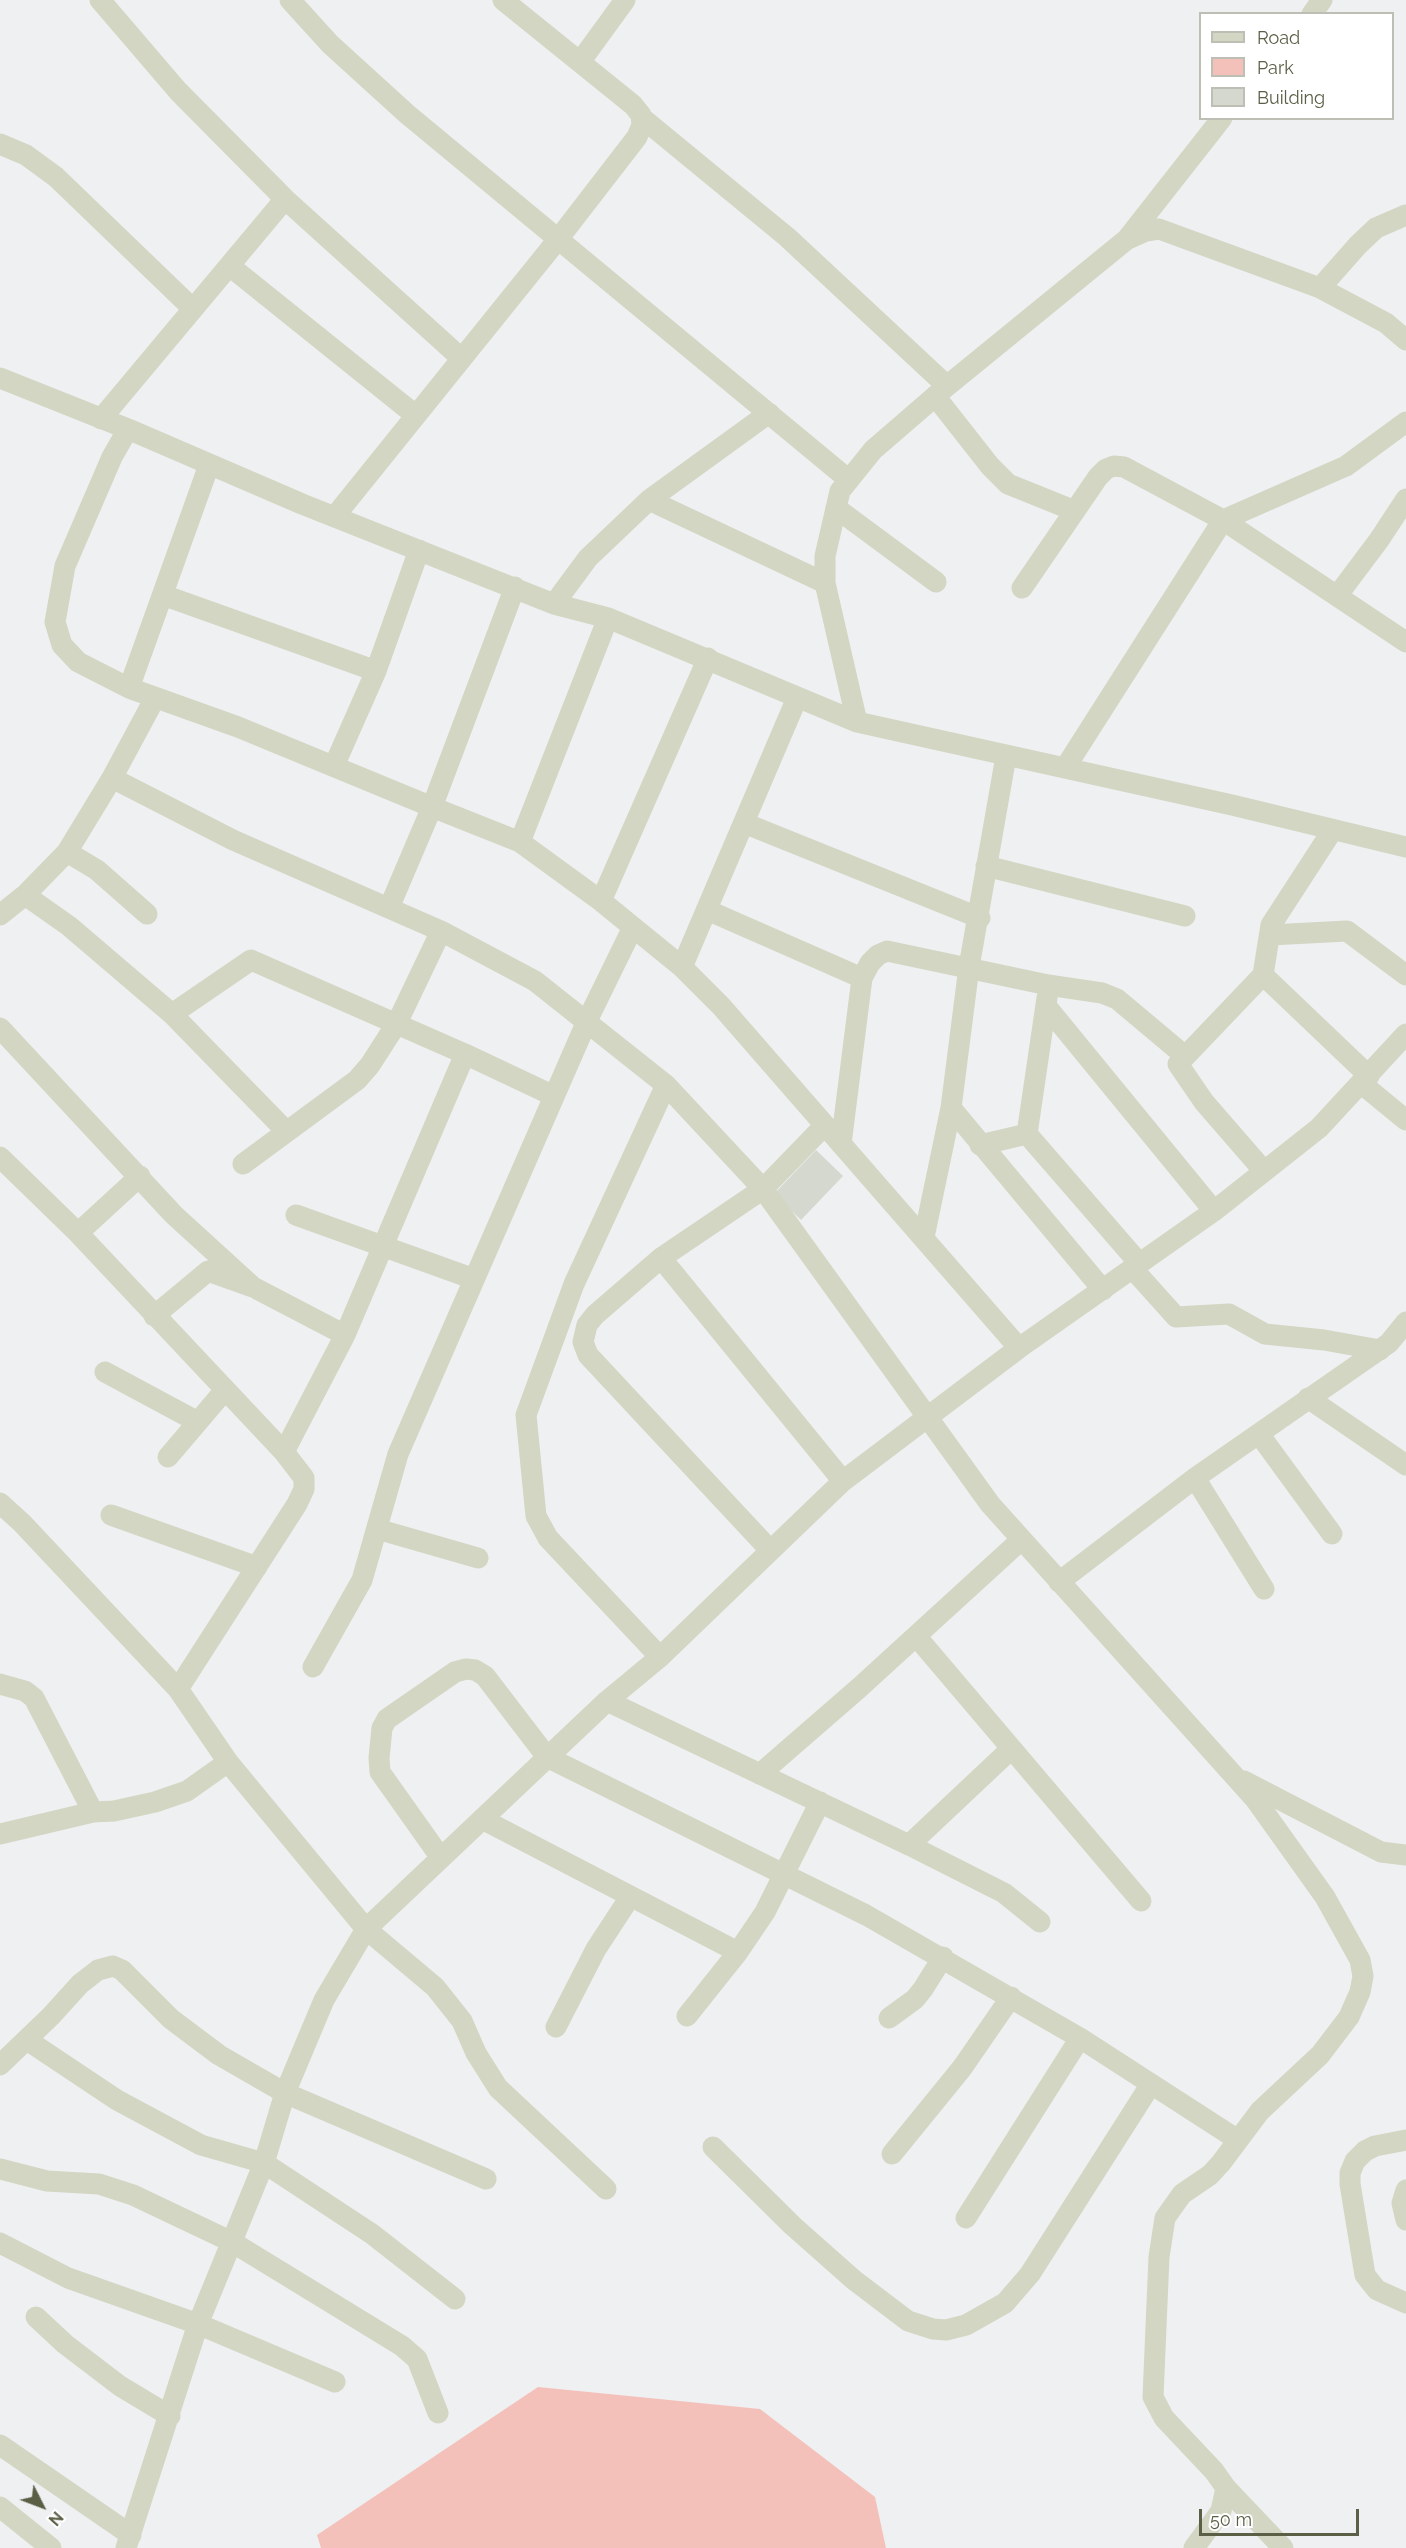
<!DOCTYPE html>
<html>
<head>
<meta charset="utf-8">
<style>
	body { margin:0 }
	#map { position:relative; width:1406px; height:2548px; overflow:hidden; background:#eff0f2; font-family:Raleway,sans-serif }
	canvas { display:block }
	.legend { position:absolute; left:1199px; top:12px; width:195px; height:108px; box-sizing:border-box; background:#fff; border:2px solid #bdbfb5; margin:0; padding:8px 10px; list-style:none; font-size:18px; color:#5a5f46 }
	.legend li { display:flex; align-items:center; gap:12px; height:30px }
	.legend b { width:30px; border:2px solid #bdbfb5 }
	.north { position:absolute; left:12px; top:2476px; width:60px; height:60px; -webkit-text-stroke:4px #fff; paint-order:stroke; rotate:132deg; font-size:16px; font-weight:700; line-height:24px; text-align:center; color:#5a5f46 }
	.north::after { content:''; display:block; margin:auto; width:21px; height:27px; background:#5a5f46; clip-path:polygon(50% 0,100% 100%,50% 72%,0 100%) }
	.scale { position:absolute; left:1199px; top:2509px; width:160px; height:27px; box-sizing:border-box; border:3px solid #5a5f46; border-top:0; padding-left:8px; font-size:18px; line-height:21px; white-space:nowrap; color:#5a5f46; -webkit-text-stroke:4px #fff; paint-order:stroke }
</style>
</head>
<body>
<div id="map">
<canvas width="1406" height="2548"></canvas>
<ul class="legend">
<li><b style="height:8px;background:#d2d6c2"></b>Road</li>
<li><b style="height:16px;background:#f3c1ba"></b>Park</li>
<li><b style="height:16px;background:#d4d8ce"></b>Building</li>
</ul>
<div class="north">N</div>
<div class="scale">50 m</div>
</div>
<script>
const ctx = document.querySelector('canvas').getContext('2d');
ctx.lineJoin = 'round';
function fillPath(path, color) {
  ctx.fillStyle = color;
  ctx.fill(path, 'evenodd');
}
function poly(rows) {
  const path = new Path2D();
  for (const r of rows) {
    path.moveTo(r[0], r[1]);
    for (let i = 2; i < r.length; i += 2) path.lineTo(r[i], r[i + 1]);
  }
  return path;
}
function trace(path, color, width, dash) {
  ctx.strokeStyle = color;
  ctx.lineWidth = width;
  ctx.lineCap = dash ? 'butt' : 'round';
  ctx.setLineDash(dash || []);
  ctx.stroke(path);
}
fillPath(poly([
	[538,2387,760,2409,875,2497,886,2548,321,2548,317,2535]
]), '#f3c1ba');
fillPath(poly([
	[816,1150,843,1176,801,1220,774,1194]
]), '#d4d8ce');
trace(poly([
	[100,0,178,91,285,199,461,358],
	[290,0,330,44,407,114,849,480],
	[1312,14,1322,0],
	[580,62,625,0],
	[641,117,787,237,947,386],
	[0,144,26,155,56,177,192,308],
	[1127,239,1222,118],
	[231,267,414,414],
	[1320,288,1358,245,1376,228,1406,215],
	[0,378,128,429,302,504,554,604,608,618,857,722,1232,805,1406,847],
	[935,396,990,466,1008,484,1075,511],
	[769,413,649,500,825,583],
	[101,419,285,199],
	[128,429,112,457,65,566,55,622,62,645,78,662,129,688,238,727,432,807,515,587],
	[836,508,936,582],
	[335,516,559,238,637,137,642,125,641,115,633,105,503,0],
	[1022,588,1098,477,1106,469,1114,466,1124,467,1223,520,1406,642],
	[163,595,376,671],
	[1337,596,1379,540,1406,499],
	[554,604,588,558,649,500],
	[129,688,209,465],
	[857,722,825,583,825,556,840,491,873,450,947,386,1126,240,1146,231,1159,229,1320,288,1386,323,1406,340],
	[334,766,376,671,419,550],
	[1065,768,1223,520,1346,466,1406,422],
	[112,778,155,698],
	[744,823,980,918],
	[520,842,608,618],
	[67,852,97,870,147,914],
	[986,866,1185,916],
	[25,895,69,926,172,1014],
	[601,901,708,658],
	[389,908,432,807,520,842,601,901,682,967,721,1006,1019,1348],
	[707,910,862,978],
	[0,915,25,895,67,852,112,778,233,840,441,931,535,981,666,1085,763,1189,990,1504,1255,1799,1325,1897,1360,1960,1363,1976,1360,1992,1349,2017,1320,2055,1260,2111,1221,2163,1210,2175,1182,2194,1165,2218,1159,2257,1153,2397,1164,2418,1214,2471,1226,2488,1221,2511,1194,2548],
	[1270,935,1347,931,1406,975],
	[682,967,797,698],
	[1263,975,1369,1076],
	[1046,1006,1214,1211],
	[0,1028,174,1215,253,1287],
	[465,1054,554,1096],
	[1362,1084,1406,1120],
	[951,1108,1103,1290],
	[1027,1134,1139,1263],
	[841,1144,862,978,870,963,878,955,887,951,1048,985,1102,993,1117,999,1185,1056],
	[980,1145,1027,1134,1047,998],
	[0,1157,78,1233,284,1452,304,1478,304,1489,297,1504,178,1689,22,1523,0,1503],
	[243,1164,357,1080,370,1065,397,1023,441,931],
	[1263,1170,1204,1102,1178,1064,1263,975,1271,925,1332,831],
	[296,1215,474,1279],
	[78,1233,140,1176],
	[924,1237,951,1108,969,967,1006,756],
	[661,1258,843,1481],
	[1132,1268,1176,1317,1229,1314,1265,1334,1324,1340,1380,1350],
	[154,1316,208,1271,253,1287,345,1335],
	[105,1372,198,1422],
	[1308,1398,1406,1465],
	[1259,1434,1332,1534],
	[284,1452,345,1335,465,1054,251,960,172,1014,286,1131],
	[168,1457,225,1390],
	[1195,1478,1264,1589],
	[111,1515,257,1567],
	[377,1529,478,1558],
	[770,1550,588,1355,583,1342,587,1325,595,1315,661,1258,763,1189,825,1125],
	[1059,1582,1195,1478,1389,1343,1406,1322],
	[916,1636,1141,1901],
	[660,1657,548,1538,536,1516,526,1415,574,1284,666,1085],
	[313,1667,362,1580,398,1454,587,1021,633,927],
	[0,1684,25,1691,34,1698,93,1812],
	[178,1689,228,1762],
	[607,1701,909,1845,1004,1893,1040,1922],
	[760,1774,859,1688,1021,1540],
	[1244,1781,1381,1852,1406,1855],
	[482,1819,738,1952],
	[0,1834,93,1812,114,1811,155,1802,187,1791,228,1762,366,1929,435,1987,462,2021,476,2053,498,2088,606,2189],
	[909,1845,1011,1749],
	[441,1858,380,1772,379,1758,382,1728,387,1719,455,1672,466,1669,475,1670,485,1676,547,1757,866,1915,1080,2038,1238,2140],
	[687,2016,738,1952,765,1912,820,1802],
	[889,2018,915,1999,923,1989,943,1957],
	[556,2027,596,1949,630,1897],
	[27,2040,117,2100,201,2145,264,2163,372,2234,455,2299],
	[0,2065,51,2016,80,1984,98,1970,113,1966,122,1970,171,2019,219,2055,285,2093,486,2179],
	[1406,2140,1375,2146,1365,2151,1355,2161,1350,2173,1350,2184,1365,2275,1377,2290,1406,2303],
	[713,2147,793,2226,854,2280,908,2321,933,2329,946,2330,966,2325,1005,2303,1030,2274,1151,2084],
	[892,2154,962,2068,1011,1997],
	[0,2169,47,2181,99,2184,133,2195,232,2242,402,2346,417,2359,438,2413],
	[1406,2190,1402,2203,1406,2220],
	[966,2218,1080,2038],
	[0,2243,68,2278,198,2324,335,2382],
	[36,2317,65,2344,120,2386,170,2416],
	[0,2445,131,2535],
	[1226,2488,1283,2548],
	[0,2507,51,2548],
	[126,2548,198,2324,264,2163,285,2093,324,2000,366,1929,607,1701,660,1657,843,1481,1019,1348,1214,1211,1319,1128,1406,1034]
]), '#d2d6c2', 21);
</script>
</body>
</html>
